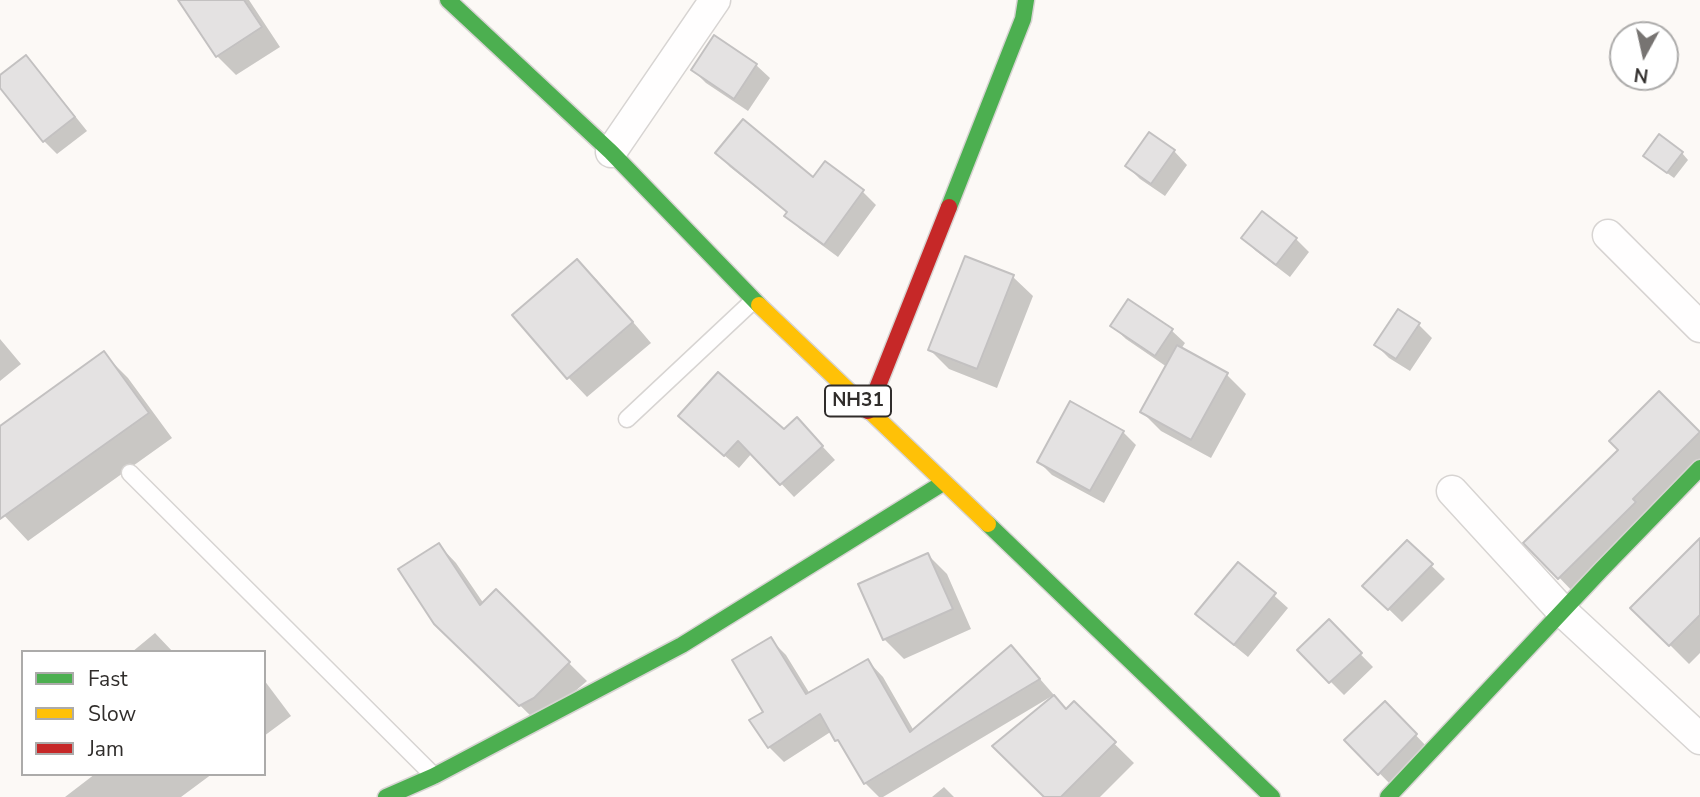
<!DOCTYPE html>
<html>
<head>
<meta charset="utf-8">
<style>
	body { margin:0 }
	#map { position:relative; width:1700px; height:797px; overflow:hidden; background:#fcf9f6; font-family:"Nunito Sans",sans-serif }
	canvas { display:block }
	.legend { position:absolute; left:21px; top:650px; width:245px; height:126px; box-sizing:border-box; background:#fff; border:2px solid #acabaa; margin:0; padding:9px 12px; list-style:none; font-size:21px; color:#302d2b }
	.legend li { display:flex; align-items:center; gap:14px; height:35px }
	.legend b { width:35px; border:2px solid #acabaa }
	.north { position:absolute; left:1609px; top:21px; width:70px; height:70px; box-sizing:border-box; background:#fff; border:2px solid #acabaa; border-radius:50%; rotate:188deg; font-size:19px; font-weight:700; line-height:28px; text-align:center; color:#302d2b }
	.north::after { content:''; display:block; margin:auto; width:24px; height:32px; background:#777472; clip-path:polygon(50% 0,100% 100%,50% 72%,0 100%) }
</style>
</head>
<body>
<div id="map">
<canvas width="1700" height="797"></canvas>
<ul class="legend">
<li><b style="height:9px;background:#4caf50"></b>Fast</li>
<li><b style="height:9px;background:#ffc107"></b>Slow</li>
<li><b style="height:9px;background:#c62828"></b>Jam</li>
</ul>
<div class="north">N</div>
</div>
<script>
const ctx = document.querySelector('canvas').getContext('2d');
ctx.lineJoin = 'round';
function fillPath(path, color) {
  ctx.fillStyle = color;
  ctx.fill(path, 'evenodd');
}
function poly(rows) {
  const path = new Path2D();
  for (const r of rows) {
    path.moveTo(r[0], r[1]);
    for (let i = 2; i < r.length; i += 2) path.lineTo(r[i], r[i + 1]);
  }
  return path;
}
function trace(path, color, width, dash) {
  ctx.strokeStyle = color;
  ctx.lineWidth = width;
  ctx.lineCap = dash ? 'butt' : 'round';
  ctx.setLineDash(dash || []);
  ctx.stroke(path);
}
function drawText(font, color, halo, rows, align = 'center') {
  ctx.font = font + ' "Nunito Sans",sans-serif';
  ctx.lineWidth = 7;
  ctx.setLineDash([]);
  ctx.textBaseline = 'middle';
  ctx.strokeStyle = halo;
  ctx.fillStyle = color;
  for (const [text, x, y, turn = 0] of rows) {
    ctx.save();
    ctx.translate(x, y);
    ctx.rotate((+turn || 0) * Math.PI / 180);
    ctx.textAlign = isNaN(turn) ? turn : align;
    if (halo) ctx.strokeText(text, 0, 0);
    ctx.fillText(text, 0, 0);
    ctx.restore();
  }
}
fillPath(poly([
	[180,0,249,0,280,47,236,75,217,56],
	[714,37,756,65,770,78,748,111,706,83,693,70],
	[25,57,39,71,87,131,57,154,44,141,0,86,0,77],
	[1174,151,1187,165,1165,196,1140,179,1127,166],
	[717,153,813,179,825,164,863,192,876,205,838,257,800,229,786,215,788,213,730,167],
	[1682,153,1688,160,1674,178,1652,162],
	[1262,213,1296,239,1309,252,1290,277,1256,251,1243,238],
	[577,261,597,280,651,343,587,397,568,377],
	[1013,277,1033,296,997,388,949,369,930,350],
	[1419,325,1432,338,1410,371,1389,358,1376,345],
	[1112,326,1171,330,1185,343,1181,349,1227,375,1246,394,1211,458,1161,431,1142,412,1167,367,1126,339],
	[0,339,21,364,0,381],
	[104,354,128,378,172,438,28,541,0,511,0,428],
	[1659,393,1700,434,1700,465,1576,595,1526,543,1620,450],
	[694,429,810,433,835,460,794,497,752,453,739,468],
	[1123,432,1136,445,1104,503,1052,475,1039,462],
	[1700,540,1700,653,1689,664,1633,608],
	[1407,542,1445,579,1402,622,1365,586],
	[439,545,456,563,484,604,496,591,587,681,538,723,436,623],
	[928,555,947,574,971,629,904,659,884,639],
	[1239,564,1288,608,1248,657,1211,627],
	[1329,622,1373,667,1344,695,1299,650],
	[155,633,173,652,132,652],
	[770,639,786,655,810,694,868,661,883,677,914,731,1011,648,1026,663,1054,695,1053,696,1067,711,1074,704,1134,763,1100,797,1046,797,1053,698,1052,696,883,797,879,797,865,783,844,747,837,740,832,731,784,762,769,747,765,712],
	[264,680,291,716,264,736],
	[1385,703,1429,749,1393,787,1347,740],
	[95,774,212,774,181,797,65,797],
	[944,787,954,797,932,797]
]), '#0003');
const building = poly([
	[178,0,244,0,262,27,216,57,178,0],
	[714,35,757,64,734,99,691,70,714,35],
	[26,55,75,117,43,142,0,88,0,75,26,55],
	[743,119,813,177,825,161,864,190,824,245,784,216,787,212,715,153,743,119],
	[1149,132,1175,150,1151,184,1125,166,1149,132],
	[1659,134,1683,152,1667,173,1643,156,1659,134],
	[1262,211,1297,238,1276,265,1241,238,1262,211],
	[965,256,1014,275,977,369,928,350,965,256],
	[577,259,633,322,567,379,512,315,577,259],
	[1128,299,1173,329,1155,356,1110,326,1128,299],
	[1398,309,1420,323,1396,359,1374,345,1398,309],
	[1177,345,1228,373,1191,440,1140,412,1177,345],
	[104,351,149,413,0,519,0,426,104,351],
	[718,372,784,429,797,417,823,446,780,485,738,441,724,456,678,416,718,372],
	[1659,391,1700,432,1633,499,1636,502,1558,579,1523,543,1618,450,1609,441,1659,391],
	[1070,401,1124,431,1090,491,1037,462,1070,401],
	[1700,538,1700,615,1669,646,1630,608,1700,538],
	[1407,540,1433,564,1388,610,1362,586,1407,540],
	[439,543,480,605,496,589,570,662,534,698,519,706,434,624,398,569,439,543],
	[928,553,953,609,883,640,858,584,928,553],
	[1238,562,1276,593,1234,645,1195,614,1238,562],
	[1329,619,1362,653,1329,683,1297,650,1329,619],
	[771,637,806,694,868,659,910,732,1011,645,1040,679,864,784,838,740,835,741,820,714,768,748,749,720,763,712,732,660,771,637],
	[1054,695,1066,709,1074,701,1116,742,1061,797,1044,797,992,746,1054,695],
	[1385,701,1417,734,1378,775,1344,740,1385,701]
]);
fillPath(building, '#e4e2e2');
trace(building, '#c3c1c1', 2);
const lane = poly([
	[627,419,754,300],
	[130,473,434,776]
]);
const street = poly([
	[611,152,715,0],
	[1608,235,1700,327],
	[1452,491,1562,611,1700,739]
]);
const fast = poly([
	[448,0,611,152,759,305],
	[949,207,1023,19,1026,0],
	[988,524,1272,797],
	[386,797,434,776,682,645,943,483],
	[1388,797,1601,570,1700,468]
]);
const slow = poly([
	[759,305,988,524]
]);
const jam = poly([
	[868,411,949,207]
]);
trace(lane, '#d7d4d2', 19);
trace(street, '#d7d4d2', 33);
trace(fast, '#d7d4d2', 19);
trace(slow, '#d7d4d2', 19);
trace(jam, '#d7d4d2', 19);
trace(lane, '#fffefe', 16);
trace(street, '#fffefe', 30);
trace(fast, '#4caf50', 16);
trace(slow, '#ffc107', 16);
trace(jam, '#c62828', 16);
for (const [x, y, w] of [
	[858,401,66]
]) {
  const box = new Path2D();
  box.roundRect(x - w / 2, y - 15.5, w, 31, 5);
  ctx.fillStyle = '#fff';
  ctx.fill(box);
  trace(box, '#302d2b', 2);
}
drawText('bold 19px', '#302d2b', null, [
	["NH31",858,401]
]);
</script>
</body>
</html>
